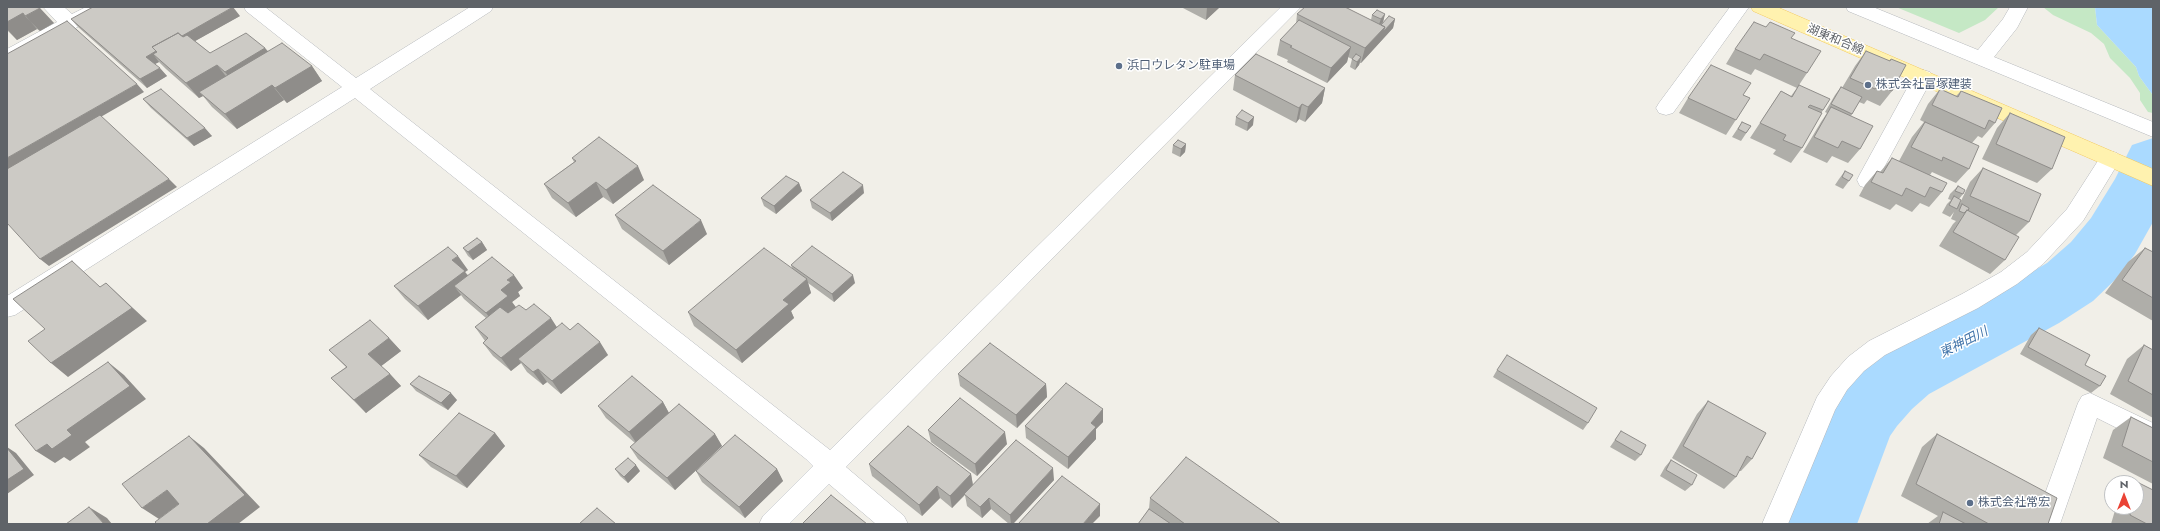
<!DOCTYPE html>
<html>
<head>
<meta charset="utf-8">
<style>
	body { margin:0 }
	#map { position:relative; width:2160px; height:531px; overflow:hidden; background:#f1efe8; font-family:Jost,sans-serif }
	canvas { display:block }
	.frame { position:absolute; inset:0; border:8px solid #5f6368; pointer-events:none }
	.north { position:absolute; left:2104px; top:475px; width:40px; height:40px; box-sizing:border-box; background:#fff; border:1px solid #bfc1c3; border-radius:50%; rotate:0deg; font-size:11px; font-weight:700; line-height:16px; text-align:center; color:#5f6368 }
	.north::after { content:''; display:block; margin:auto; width:14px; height:18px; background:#ea4335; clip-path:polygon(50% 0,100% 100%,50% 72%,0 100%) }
</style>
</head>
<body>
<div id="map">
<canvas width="2160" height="531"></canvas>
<div class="frame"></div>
<div class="north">N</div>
</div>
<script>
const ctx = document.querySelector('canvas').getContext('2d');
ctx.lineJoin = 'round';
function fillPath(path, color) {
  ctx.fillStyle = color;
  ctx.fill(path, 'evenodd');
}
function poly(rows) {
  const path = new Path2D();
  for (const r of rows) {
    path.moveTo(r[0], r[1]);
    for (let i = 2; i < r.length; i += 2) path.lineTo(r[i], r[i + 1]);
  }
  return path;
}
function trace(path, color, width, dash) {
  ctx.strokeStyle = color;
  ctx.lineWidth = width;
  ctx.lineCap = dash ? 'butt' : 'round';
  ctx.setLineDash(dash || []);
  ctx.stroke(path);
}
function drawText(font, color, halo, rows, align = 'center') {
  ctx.font = font + ' Jost,"Noto Sans JP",sans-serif';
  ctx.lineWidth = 3;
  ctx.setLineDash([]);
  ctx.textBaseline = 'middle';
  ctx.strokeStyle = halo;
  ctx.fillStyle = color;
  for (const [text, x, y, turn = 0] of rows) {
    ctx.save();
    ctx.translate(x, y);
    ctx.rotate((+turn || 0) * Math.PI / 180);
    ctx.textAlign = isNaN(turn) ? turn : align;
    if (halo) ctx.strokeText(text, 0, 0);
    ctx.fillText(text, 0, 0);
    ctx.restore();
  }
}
fillPath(poly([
	[1896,7,1999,7,1985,20,1959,33],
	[2043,7,2095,7,2097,25,2136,67,2139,76,2152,94,2153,113,2148,112,2140,100,2140,93,2130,78,2110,58,2104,44,2091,33,2053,15]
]), '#c5e8c5');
fillPath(poly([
	[2095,7,2153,7,2153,109,2152,94,2139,76,2136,67,2097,25]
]), '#aadaff');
fillPath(poly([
	[2153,138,2153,222,2135,254,2117,278,2093,301,2059,323,1929,394,1912,409,1897,426,1890,436,1857,524,1783,524,1825,423,1835,401,1847,382,1881,352,1976,305,2047,263,2071,242,2091,218,2115,179,2132,145,2153,138]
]), '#aadaff');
const minor = poly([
	[43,7,64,7,72,14,86,7,110,7,108,11,7,64,7,49,57,22,43,7],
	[244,7,265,7,356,78,470,7,493,7,491,11,370,89,830,450,1281,7,1301,7,846,467,904,516,908,524,876,524,829,484,789,524,759,524,763,516,813,466,806,459,355,98,15,315,7,317,7,296,342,87,246,11,244,7],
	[1730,7,1749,7,1673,113,1666,115,1659,113,1656,108,1659,103,1730,7],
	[1846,7,1873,7,1978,50,2003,19,2010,7,2028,7,2017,28,1994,57,2153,122,2153,137,1848,11,1846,7],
	[1923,70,1930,72,1933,77,1874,186,1867,188,1860,186,1857,180,1860,174,1916,72,1923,70],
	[2110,151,2117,153,2120,159,2117,165,2083,221,2043,264,2017,284,1978,308,1885,355,1864,371,1847,390,1835,410,1788,524,1762,524,1817,397,1831,376,1848,357,1869,341,1962,294,2001,272,2027,252,2067,209,2103,153,2110,151],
	[2090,393,2153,423,2153,446,2097,418,2060,524,2034,524,2078,403,2082,396,2090,393]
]);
const major = poly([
	[1751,7,1777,7,2153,169,2153,186,1753,11,1751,7]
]);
trace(minor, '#b5b8bc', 1);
trace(major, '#f2c960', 1);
fillPath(minor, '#fff');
fillPath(major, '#fff2af');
fillPath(poly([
	[7,7,54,23,40,31,37,29,17,40,7,30],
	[1181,7,1220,7,1206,20],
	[1297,14,1371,20,1372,15,1385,14,1383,22,1395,19,1393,28,1361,63,1360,63,1359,65,1355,70,1350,67,1352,59,1348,57,1347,62,1327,83,1287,62,1288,60,1277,55,1280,40,1296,24],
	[240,16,195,41,210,53,265,48,268,51,312,66,322,81,287,103,284,100,237,129,212,107,203,96,199,98,166,69,159,62,155,64,167,76,147,88,78,27,71,19],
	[1791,38,1807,73,1799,85,1823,110,1802,148,1791,163,1773,154,1776,150,1750,138,1781,91,1791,96,1797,88,1755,69,1751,75,1726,64,1735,49],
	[1866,51,1889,61,1891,59,1892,91,1880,106,1867,100,1864,104,1859,102,1851,116,1860,149,1848,163,1832,156,1827,163,1803,152,1821,122,1827,113,1825,112,1835,95,1841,87,1842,88,1855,66],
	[1235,75,1325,88,1322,103,1305,122,1299,119,1296,123,1233,90],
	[1940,89,1956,96,1961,91,1995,123,1982,138,1978,136,1972,143,1969,169,1956,183,1932,172,1930,175,1942,192,1929,207,1920,203,1912,212,1896,204,1890,210,1859,196,1865,185,1877,171,1880,172,1892,158,1899,161,1912,137,1924,122,1920,120,1928,104],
	[1743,95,1750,98,1726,135,1679,113,1688,98],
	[143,99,212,136,194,146,151,108],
	[2010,113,2052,169,2037,183,1982,159,1997,128],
	[1236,117,1253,125,1247,131,1235,125],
	[1742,122,1751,126,1741,141,1732,137],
	[1186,144,1185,152,1180,157,1172,153,1173,145],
	[572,158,644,180,613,204,603,197,576,217,552,198,544,184,574,162],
	[1983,168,2029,222,2016,235,2005,260,1990,274,1939,246,1953,224,1956,221,1951,219,1954,212,1950,217,1942,213,1947,204,1951,200,1948,199,1950,194,1958,186,1963,194,1959,199,1960,203,1970,182],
	[1845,171,1849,181,1843,189,1835,185,1839,179],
	[799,183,802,191,776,214,764,206,761,198],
	[864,193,832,221,812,208,810,200],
	[615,215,707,234,669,265,622,229],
	[482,242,487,250,473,260,468,256,463,248],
	[2145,248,2153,252,2153,321,2105,293,2128,262],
	[791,265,855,283,834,302,808,283,811,293,791,311,794,318,742,363,694,326,688,312,792,268],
	[468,270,465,272,468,275,523,288,518,292,520,296,512,302,516,307,526,310,557,327,570,330,608,355,561,394,547,382,543,385,527,372,521,363,511,371,493,356,483,343,485,341,475,327,486,318,464,299,461,295,428,320,405,299,394,286],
	[2039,328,2085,365,2100,386,2091,393,2020,354,2031,335],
	[389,338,401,351,381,366,390,374,401,386,366,413,331,378,346,367,329,350],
	[2144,345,2153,350,2153,418,2110,394,2127,359],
	[1497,370,1588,423,1583,430,1493,377],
	[958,374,1046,384,1047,397,1017,428,960,386],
	[410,384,457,400,448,410,416,391],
	[1708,401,1752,459,1741,471,1739,471,1736,477,1724,489,1672,458,1697,414],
	[663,402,669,413,715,434,722,446,675,490,638,459,630,447,635,443,606,418,598,406],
	[1103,409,1103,422,1096,429,1096,439,1068,469,1026,438,1025,426],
	[2131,417,2153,428,2153,484,2103,458,2113,430],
	[928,430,1007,444,977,476,931,442],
	[1621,431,1641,455,1635,461,1610,447],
	[495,433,505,446,467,488,431,467,419,455],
	[1937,434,2048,524,1927,524,1938,516,1901,496,1922,447],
	[1671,460,1692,485,1685,491,1660,476,1665,467],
	[869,464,971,474,973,485,1054,480,1013,524,1009,524,991,509,982,518,967,506,965,495,952,508,940,498,922,516,872,476],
	[615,469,640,471,628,483,620,476],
	[777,469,783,481,745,518,702,482,696,471],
	[2139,483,2153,524,2111,524,2116,507,2136,507,2136,484],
	[1150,498,1281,524,1138,524,1149,509]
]), '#afaea9');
fillPath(poly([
	[233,7,240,16,163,59,156,51],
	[1207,7,1220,7,1206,20],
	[40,8,54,23,40,31,25,16],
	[23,13,37,29,17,40,7,29,7,22],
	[1385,14,1383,22,1378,27,1381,19],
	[1395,19,1393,28,1361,63,1365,48,1385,27],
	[1351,47,1347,62,1327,83,1331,68],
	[265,48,276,63,237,87,225,72],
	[156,51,163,60,153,54,159,62,153,65,146,57],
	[1361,57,1359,65,1355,70,1357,62],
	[217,65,229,80,199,92,203,96,199,98,186,83],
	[312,66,322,81,287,103,275,88],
	[160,68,167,76,147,88,140,79],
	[137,84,144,92,7,171,7,158],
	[272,85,284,100,237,129,225,114],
	[1325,88,1322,103,1305,122,1308,107],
	[1302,104,1299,119,1296,123,1299,108],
	[1254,117,1253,125,1247,131,1248,123],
	[205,128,212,136,194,146,187,138],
	[1186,144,1185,152,1180,157,1181,149],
	[638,166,644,180,613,204,606,190],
	[169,179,177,187,49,266,40,259],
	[596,182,603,197,576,217,568,203],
	[799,183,802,191,776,214,774,206],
	[863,185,864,193,832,221,830,213],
	[701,220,707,234,669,265,663,251],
	[482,242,487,250,473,260,468,252],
	[458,256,468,270,465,272,474,285,454,286,461,295,428,320,418,306,452,260],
	[514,275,523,288,518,292,520,296,512,302,517,309,496,326,486,313,507,280],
	[853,275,855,283,834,302,832,294],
	[807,279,811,293,791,311,794,318,742,363,736,350,783,300],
	[106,283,147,321,68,377,51,363],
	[551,318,560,332,518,359,521,363,511,371,501,358],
	[389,338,401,351,380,367,368,354],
	[600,342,608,355,561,394,552,381],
	[108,362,124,375,146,399,85,442,90,447,70,461,64,457,55,463,36,451,67,430],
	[538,369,547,382,543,385,533,372],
	[390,374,401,386,366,413,354,400],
	[1046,384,1047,397,1017,428,1016,415],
	[451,393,457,400,448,410,441,403],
	[663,402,670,415,637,444,629,432],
	[1103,409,1103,422,1096,429,1096,439,1068,469,1068,457,1091,423],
	[1005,432,1007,444,977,476,975,464],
	[495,433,505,446,467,488,456,476],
	[715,434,722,446,675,490,667,478],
	[189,436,204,448,260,507,238,524,207,524],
	[7,447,16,453,34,475,7,494],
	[636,465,640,471,628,483,624,477],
	[1053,468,1054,480,1013,524,1011,524,1010,515],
	[777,469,783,481,745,518,739,507],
	[971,474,973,486,952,508,950,496],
	[937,486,940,498,922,516,919,505],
	[167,490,183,501,159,519,142,508],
	[989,498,991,509,982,518,980,507],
	[1100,504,1100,516,1092,524,1083,524],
	[89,507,107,518,112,524,104,524]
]), '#8f8d8a');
const building = poly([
	[7,7,38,7,40,8,25,16,23,13,7,22,7,7],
	[93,7,233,7,182,36,178,33,152,47,156,51,146,57,160,68,140,79,71,19,93,7],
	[1305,7,1345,7,1385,27,1365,48,1297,14,1305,7],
	[1377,10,1385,14,1381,19,1372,15,1377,10],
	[1389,16,1395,19,1383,32,1385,27,1381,25,1389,16],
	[1299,20,1351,47,1331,68,1290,47,1292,46,1280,40,1299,20],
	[67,21,137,84,7,158,7,54,67,21],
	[1754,22,1766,27,1770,22,1795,33,1791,38,1821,51,1807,73,1764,54,1760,60,1735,49,1754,22],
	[178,33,183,37,187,35,210,53,246,33,265,48,225,72,217,65,186,83,153,54,157,52,152,47,178,33],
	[282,43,312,66,275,88,272,85,225,114,199,92,282,43],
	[1866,51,1890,61,1891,59,1906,65,1892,91,1878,85,1875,89,1850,78,1866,51],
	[1256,54,1325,88,1308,107,1302,104,1299,108,1235,75,1256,54],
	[1356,54,1361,57,1357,62,1352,59,1356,54],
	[1711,65,1751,83,1743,95,1750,98,1736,120,1688,98,1711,65],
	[1799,85,1830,99,1823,110,1810,105,1808,107,1822,113,1802,148,1783,140,1786,135,1760,123,1781,91,1792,97,1799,85],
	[1841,87,1862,97,1852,114,1831,104,1841,87],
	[161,89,205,128,187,138,143,99,161,89],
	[1940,89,1958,97,1961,91,2002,108,1995,123,1989,120,1985,129,1932,105,1940,89],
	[1831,107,1873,126,1860,149,1842,141,1838,148,1814,137,1831,107],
	[1242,110,1254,117,1248,123,1236,117,1242,110],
	[2010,113,2065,137,2052,169,1996,144,2010,113],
	[100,115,169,179,40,259,7,223,7,169,100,115],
	[1742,122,1751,126,1746,133,1738,129,1742,122],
	[1925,122,1979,146,1969,169,1943,157,1942,161,1911,147,1925,122],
	[599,137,638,166,606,190,596,182,568,203,544,184,576,161,572,158,599,137],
	[1178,140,1186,144,1181,149,1173,145,1178,140],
	[1892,158,1947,183,1942,192,1930,187,1925,197,1906,188,1902,196,1871,182,1877,171,1883,173,1892,158],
	[1983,168,2041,194,2029,222,1970,196,1983,168],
	[1845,171,1853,175,1849,181,1842,177,1845,171],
	[843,172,863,185,830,213,810,200,843,172],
	[786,176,799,183,774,206,761,198,786,176],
	[653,185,701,220,663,251,615,215,653,185],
	[1958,186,1965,190,1963,194,1955,191,1958,186],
	[1954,196,1961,200,1957,209,1949,205,1954,196],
	[1962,204,1969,208,1968,211,1967,210,1964,213,1959,211,1962,204],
	[1967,210,2019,237,2005,260,1953,232,1967,210],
	[477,238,482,242,468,252,463,248,477,238],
	[812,246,853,275,832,294,791,265,812,246],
	[448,247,458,256,452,260,465,271,418,306,394,286,448,247],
	[764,248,807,279,783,300,789,304,736,350,688,312,764,248],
	[2145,248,2153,252,2153,298,2122,280,2145,248],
	[492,257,514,275,507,280,511,282,501,290,508,296,486,313,454,286,492,257],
	[72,261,100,287,106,283,132,308,51,363,28,341,45,329,13,299,72,261],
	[534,304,551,318,501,358,483,343,488,338,475,327,500,307,508,313,519,305,526,310,534,304],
	[370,320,389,338,368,354,390,374,354,400,331,378,347,367,329,350,370,320],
	[562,323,570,330,578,323,600,342,552,381,538,369,533,372,518,359,562,323],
	[2039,328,2090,355,2085,365,2106,376,2100,386,2028,347,2039,328],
	[990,343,1046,384,1016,415,958,374,990,343],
	[2144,345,2153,350,2153,395,2128,381,2144,345],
	[1507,355,1597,408,1588,423,1497,370,1507,355],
	[108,362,130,386,67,430,72,435,52,449,47,444,36,451,15,425,108,362],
	[419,376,451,393,441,403,410,384,419,376],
	[632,376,663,402,629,432,598,406,632,376],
	[1066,383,1103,409,1091,423,1096,427,1068,457,1025,426,1066,383],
	[960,398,1005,432,975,464,928,430,960,398],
	[1708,401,1766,433,1752,459,1747,456,1736,477,1683,446,1708,401],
	[679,404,715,434,667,478,630,447,679,404],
	[459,413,495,433,456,476,419,455,459,413],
	[2131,417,2153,428,2153,462,2122,446,2131,417],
	[908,426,971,474,950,496,937,486,919,505,869,464,908,426],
	[1621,431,1646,445,1641,455,1615,440,1621,431],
	[1937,434,2057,498,2048,524,1989,524,1916,484,1937,434],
	[735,435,777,469,739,507,696,471,735,435],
	[189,436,245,495,207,524,157,524,155,522,179,504,167,490,142,508,122,484,189,436],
	[1016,440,1053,468,1010,515,989,498,980,507,964,494,1016,440],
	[7,448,24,469,7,480,7,448],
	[1186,457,1281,524,1185,524,1150,498,1186,457],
	[628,458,636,465,624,477,615,469,628,458],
	[1671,460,1697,475,1692,485,1666,470,1671,460],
	[1062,476,1100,504,1083,524,1018,524,1062,476],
	[2139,483,2153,490,2153,524,2147,524,2130,515,2132,507,2136,507,2136,493,2139,483],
	[831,495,867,524,802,524,831,495],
	[89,507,104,524,66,524,89,507],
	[597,508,616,524,579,524,597,508],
	[1149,509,1171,524,1138,524,1149,509],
	[1943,512,1966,524,1939,524,1943,512]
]);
fillPath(building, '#cccac5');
trace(building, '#8f8d8a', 1);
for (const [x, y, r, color] of [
	[1119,66,4,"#5c6f8a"],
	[1868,85,4,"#5c6f8a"],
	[1970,503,4,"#5c6f8a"]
]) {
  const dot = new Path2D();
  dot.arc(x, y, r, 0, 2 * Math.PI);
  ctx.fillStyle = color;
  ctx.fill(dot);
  trace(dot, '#fff', 1.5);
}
drawText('12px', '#5f6368', '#fff', [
	["湖東和合線",1835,40,23]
]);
drawText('12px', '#4e5e75', '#fff', [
	["浜口ウレタン駐車場",1127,66],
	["株式会社富塚建装",1876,85],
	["株式会社常宏",1978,503]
], 'left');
drawText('italic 13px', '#4174aa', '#fff', [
	["東神田川",1964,343,-27]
]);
</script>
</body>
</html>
